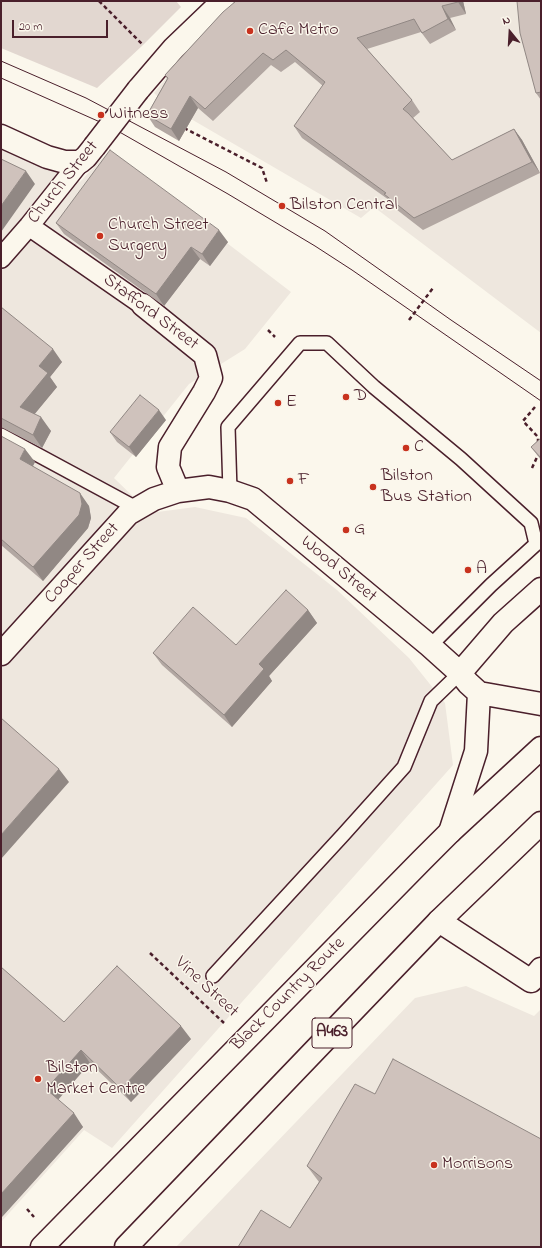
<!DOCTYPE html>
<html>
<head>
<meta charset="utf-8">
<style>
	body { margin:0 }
	#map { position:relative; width:542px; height:1248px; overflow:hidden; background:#fbf7ec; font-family:"Indie Flower",sans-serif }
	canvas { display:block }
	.frame { position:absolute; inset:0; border:2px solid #4a1f2b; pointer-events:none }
	.north { position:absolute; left:490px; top:12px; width:40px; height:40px; -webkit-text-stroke:3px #fbf7ec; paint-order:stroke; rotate:342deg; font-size:11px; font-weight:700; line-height:16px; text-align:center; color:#4a1f2b }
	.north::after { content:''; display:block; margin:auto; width:14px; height:18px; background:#4a1f2b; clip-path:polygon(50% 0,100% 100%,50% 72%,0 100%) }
	.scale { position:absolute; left:12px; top:20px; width:96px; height:18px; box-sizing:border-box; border:2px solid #4a1f2b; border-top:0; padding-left:5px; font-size:12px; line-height:14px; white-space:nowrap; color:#4a1f2b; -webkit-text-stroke:3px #fbf7ec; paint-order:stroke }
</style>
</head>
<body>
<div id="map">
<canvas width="542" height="1248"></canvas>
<div class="frame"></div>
<div class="north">N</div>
<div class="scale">20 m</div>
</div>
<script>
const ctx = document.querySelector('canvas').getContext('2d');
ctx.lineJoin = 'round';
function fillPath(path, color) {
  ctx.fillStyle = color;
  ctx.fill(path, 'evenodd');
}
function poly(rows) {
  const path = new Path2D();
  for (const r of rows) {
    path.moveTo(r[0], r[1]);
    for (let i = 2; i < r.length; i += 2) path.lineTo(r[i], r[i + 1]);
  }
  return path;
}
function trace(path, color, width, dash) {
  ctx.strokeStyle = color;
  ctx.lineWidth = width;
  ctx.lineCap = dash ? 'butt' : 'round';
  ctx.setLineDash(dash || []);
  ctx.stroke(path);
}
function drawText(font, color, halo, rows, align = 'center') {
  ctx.font = font + ' "Indie Flower",sans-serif';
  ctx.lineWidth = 3;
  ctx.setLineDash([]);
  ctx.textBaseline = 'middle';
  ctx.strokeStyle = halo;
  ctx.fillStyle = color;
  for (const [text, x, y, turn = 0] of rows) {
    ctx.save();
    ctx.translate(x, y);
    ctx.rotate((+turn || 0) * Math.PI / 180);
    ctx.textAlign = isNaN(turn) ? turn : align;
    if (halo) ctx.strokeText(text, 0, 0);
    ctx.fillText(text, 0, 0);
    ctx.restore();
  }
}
fillPath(poly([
	[249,1,541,1,541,333,374,207,361,218,167,105,154,93,192,47],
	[1,148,80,182,108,152,291,292,245,349,189,384,114,478,150,513,195,507,246,518,337,590,409,658,445,703,453,765,112,1148,84,1130,1,1222],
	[466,986,534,1016,541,1009,541,1247,176,1247,415,998]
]), '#eee7de');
fillPath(poly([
	[1,1,176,1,181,7,143,45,97,88,1,48]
]), '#e2d7d0');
const service = poly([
	[1,435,138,509],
	[230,491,228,427,300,343,327,343,374,387,461,459,531,523,536,544],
	[430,646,491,585,536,544,541,542],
	[213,976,343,835,404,767,431,701,460,673]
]);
const pedestrian = poly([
	[29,226,143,305],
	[1,258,29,226,80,162]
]);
const minor = poly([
	[138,90,174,48,223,1],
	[1,136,47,157,65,162,80,162,86,157,94,147],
	[143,305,205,355,211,378,204,392,170,447,168,467,178,491],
	[1,654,128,514,154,499,178,491,209,487,230,491,253,499,430,646,460,673,468,683,479,693,541,704],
	[460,673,503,623,541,589],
	[450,832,476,751,479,693],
	[439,921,531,981,541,969]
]);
const trunk = poly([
	[42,1247,422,860,450,832,541,748],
	[126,1247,439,921,541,823]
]);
trace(service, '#4a1f2b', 16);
trace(pedestrian, '#4a1f2b', 22);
trace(minor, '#4a1f2b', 25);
trace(trunk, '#4a1f2b', 25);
trace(poly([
	[99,1,142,44],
	[184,128,262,168,267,183],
	[409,320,433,288],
	[268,330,275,337],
	[535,407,523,421,538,437,538,444],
	[532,468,538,455],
	[150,953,224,1023],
	[27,1209,34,1217]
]), '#4a1f2b', 2.5, [4, 3]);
trace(service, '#fbf7ec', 13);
trace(pedestrian, '#fbf7ec', 19);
trace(minor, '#fbf7ec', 22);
trace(trunk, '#fbf7ec', 22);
trace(poly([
	[1,61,86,98,226,172,325,231,451,320,541,381],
	[1,78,109,126,228,194,315,246,352,270,541,401]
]), '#4a1f2b', 1);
const minorBridge = poly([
	[94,147,138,90]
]);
trace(minorBridge, '#4a1f2b', 25, []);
trace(minorBridge, '#fbf7ec', 22);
fillPath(poly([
	[463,1,466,14,450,18,456,30,430,44,421,32,367,49,412,100,420,112,413,118,452,160,514,129,522,140,540,173,423,230,392,206,389,200,302,138,294,126,323,86,295,62,281,72,271,65,213,121,198,108,179,141,155,127,147,115,167,79,165,75,223,12],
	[541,1,541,100,536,93],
	[56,223,228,242,210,266,200,259,164,306,64,234],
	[1,307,62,362,50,377,57,387,34,414,51,431,42,448,1,427],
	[166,420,136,457,117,442,110,432],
	[1,436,35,462,33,466,89,506,91,518,88,528,43,581,1,545],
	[541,438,541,460,531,447],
	[308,610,317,623,269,676,272,681,232,727,162,665,153,653,236,645],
	[64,1022,191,1039,131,1102,90,1063,58,1100,83,1127,1,1218],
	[375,1094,541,1139,290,1228,319,1182,307,1166]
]), '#b2a7a2');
fillPath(poly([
	[458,1,463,1,466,14,458,2],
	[442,6,450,18,456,30,448,19],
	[190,96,198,108,179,141,171,129],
	[514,129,522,140,540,173,532,162],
	[26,171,35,184,1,232,1,206],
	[219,230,228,242,210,266,202,254],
	[191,247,200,259,164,306,156,294],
	[53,349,62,362,50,377,57,387,29,421,20,407,39,366],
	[159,410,166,420,136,457,129,447],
	[41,417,51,431,42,448,33,435],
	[25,449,35,462,29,473,20,459],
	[80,493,89,506,91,518,88,528,43,581,33,567],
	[308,610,317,623,269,676,272,681,232,727,224,715,259,664],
	[59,769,69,782,1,859,1,835],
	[181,1026,191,1039,131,1102,121,1089],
	[81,1050,90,1063,55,1103,46,1089],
	[74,1113,83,1127,1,1218,1,1194]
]), '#918884');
const building = poly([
	[236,1,458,1,458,2,442,6,448,19,422,33,414,19,357,38,412,100,403,109,408,113,452,160,514,129,532,162,414,218,384,194,386,193,294,126,325,82,286,50,273,60,263,53,205,109,190,96,171,129,147,115,168,78,165,75,223,12,236,1],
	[517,1,541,1,541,92,536,93,520,33,517,1],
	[110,150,219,230,202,254,191,247,156,294,56,223,110,150],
	[1,159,26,171,1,206,1,159],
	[1,307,53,349,39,366,48,373,20,407,41,417,33,435,1,418,1,307],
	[140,395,159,410,129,447,110,432,140,395],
	[1,436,25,449,20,459,80,493,82,504,79,515,33,567,1,539,1,436],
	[541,438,541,458,531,447,541,438],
	[286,590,308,610,259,664,264,669,224,715,153,653,193,607,236,645,286,590],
	[1,718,59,769,1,835,1,718],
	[117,966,181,1026,121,1089,81,1050,46,1089,74,1113,1,1194,1,967,64,1022,117,966],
	[393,1059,541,1139,541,1247,238,1247,261,1210,290,1228,322,1178,307,1166,355,1084,375,1094,393,1059]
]);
fillPath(building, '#cfc2bc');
trace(building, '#918884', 1);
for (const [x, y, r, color] of [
	[250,31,4,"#c8321e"],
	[101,115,4,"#c8321e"],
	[282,206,4,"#c8321e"],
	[100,236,4,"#c8321e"],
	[346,397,4,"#c8321e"],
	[278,403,4,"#c8321e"],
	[406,448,4,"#c8321e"],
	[290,481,4,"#c8321e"],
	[373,487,4,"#c8321e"],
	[346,530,4,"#c8321e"],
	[468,570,4,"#c8321e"],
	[38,1079,4,"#c8321e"],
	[434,1165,4,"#c8321e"]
]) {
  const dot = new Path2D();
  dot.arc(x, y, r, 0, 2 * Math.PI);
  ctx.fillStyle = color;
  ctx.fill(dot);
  trace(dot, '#fbf7ec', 1.5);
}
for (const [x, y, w] of [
	[332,1033,40]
]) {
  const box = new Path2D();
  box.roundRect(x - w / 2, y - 15, w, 30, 3);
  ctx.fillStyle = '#fbf7ec';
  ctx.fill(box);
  trace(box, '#4a1f2b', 1);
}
drawText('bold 17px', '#4a1f2b', null, [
	["A463",332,1033]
]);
drawText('18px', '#4a1f2b', '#fbf7ec', [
	["Cafe Metro",258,31],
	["Witness",109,115],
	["Bilston Central",290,206],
	["Church Street",108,226],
	["Surgery",108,247],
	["D",354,397],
	["E",286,403],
	["C",414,448],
	["Bilston",381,477],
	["Bus Station",381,498],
	["F",298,481],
	["G",354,530],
	["A",476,570],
	["Bilston",46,1069],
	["Market Centre",46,1090],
	["Morrisons",442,1165]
], 'left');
drawText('18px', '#4a1f2b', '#fbf7ec', [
	["Church Street",64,183,-51],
	["Stafford Street",150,313,37],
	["Cooper Street",83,564,-48],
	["Wood Street",338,570,40],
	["Vine Street",206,988,43],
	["Black Country Route",289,995,-45]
]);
</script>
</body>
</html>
